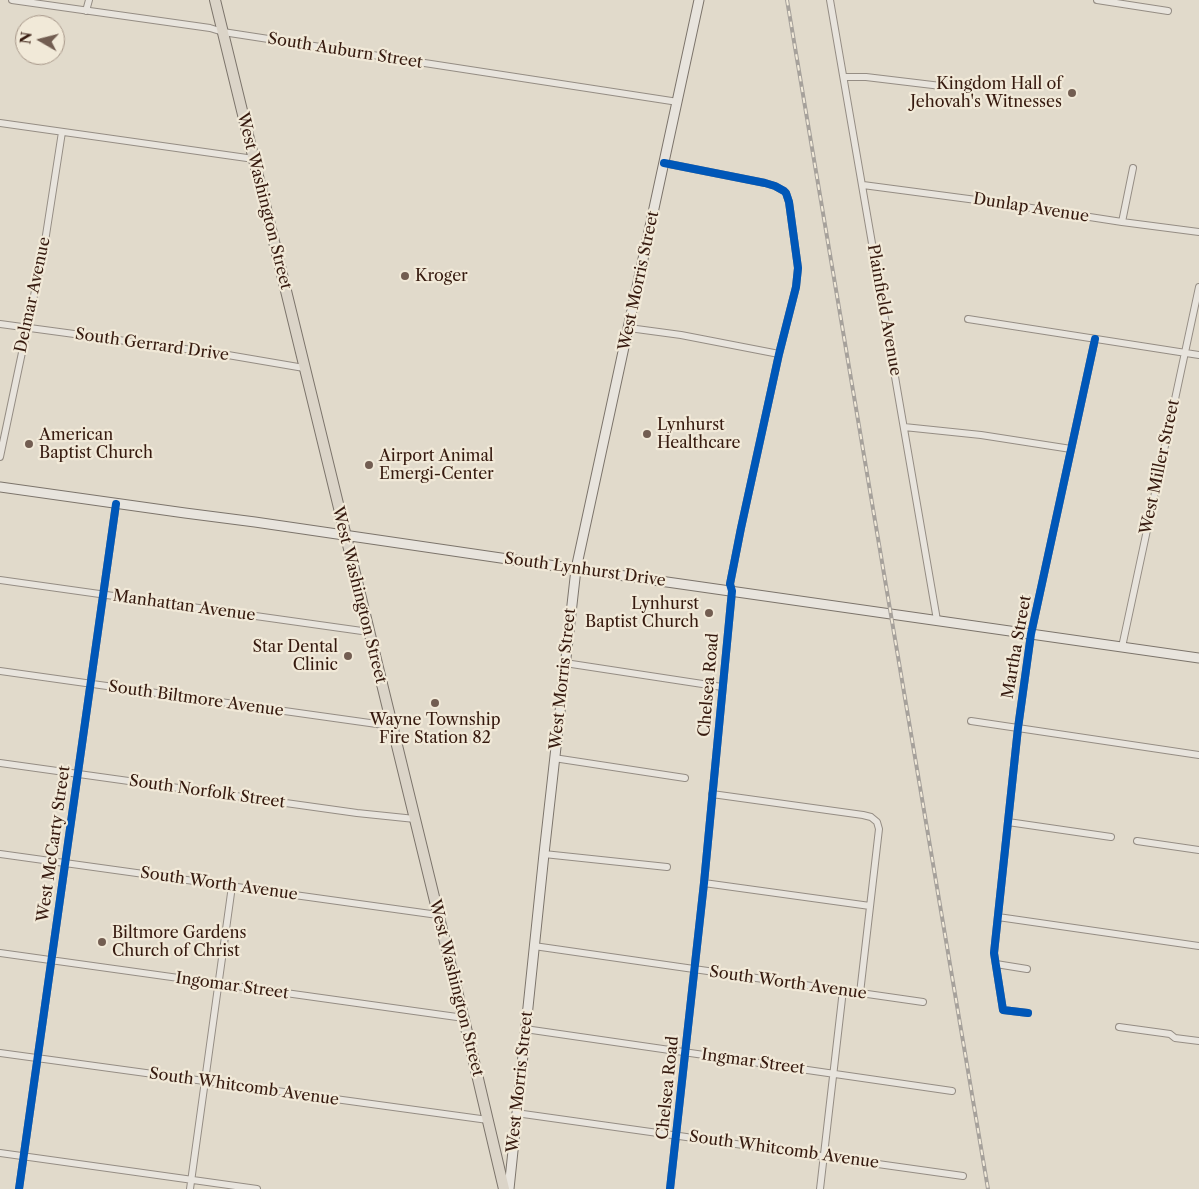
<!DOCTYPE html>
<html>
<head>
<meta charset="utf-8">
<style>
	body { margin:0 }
	#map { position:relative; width:1199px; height:1189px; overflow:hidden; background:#e1dacb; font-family:"Libre Caslon Text",serif }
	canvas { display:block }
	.north { position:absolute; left:15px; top:15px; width:50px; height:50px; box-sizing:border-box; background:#f1e9d8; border:1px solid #a69688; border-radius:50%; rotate:278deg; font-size:14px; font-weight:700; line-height:20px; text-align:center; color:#361a0f }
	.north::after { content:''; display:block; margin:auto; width:18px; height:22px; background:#725d51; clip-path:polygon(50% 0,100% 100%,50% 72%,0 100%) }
</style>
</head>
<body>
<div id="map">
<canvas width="1199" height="1189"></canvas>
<div class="north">N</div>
</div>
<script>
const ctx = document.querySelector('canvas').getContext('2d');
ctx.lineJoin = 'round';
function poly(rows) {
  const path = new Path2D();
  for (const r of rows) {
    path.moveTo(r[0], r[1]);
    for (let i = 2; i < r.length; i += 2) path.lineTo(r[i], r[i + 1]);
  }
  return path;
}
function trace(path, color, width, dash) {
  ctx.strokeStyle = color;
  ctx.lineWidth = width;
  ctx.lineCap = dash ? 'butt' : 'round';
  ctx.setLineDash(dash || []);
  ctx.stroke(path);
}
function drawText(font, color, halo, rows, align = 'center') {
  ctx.font = font + ' "Libre Caslon Text",serif';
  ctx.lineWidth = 4.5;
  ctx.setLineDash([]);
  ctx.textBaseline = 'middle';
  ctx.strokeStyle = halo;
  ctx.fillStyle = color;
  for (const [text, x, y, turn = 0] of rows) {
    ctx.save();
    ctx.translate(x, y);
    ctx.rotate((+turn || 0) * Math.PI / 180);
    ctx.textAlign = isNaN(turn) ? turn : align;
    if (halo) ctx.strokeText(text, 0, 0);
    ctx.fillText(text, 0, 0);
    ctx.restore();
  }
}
const minor = poly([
	[12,0,210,28,223,32,678,102],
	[830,0,937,620],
	[1097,0,1168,11],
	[86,11,89,0],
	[844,77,866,77,941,86],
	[0,123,254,159],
	[664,163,765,183,775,186,784,191,786,193,789,202,798,268,796,287,779,354,741,528,730,584,732,591,704,883,670,1189],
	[863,185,999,203,1122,222,1199,232],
	[1122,222,1133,168],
	[968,319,1199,355],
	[0,324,222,354,304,368],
	[629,328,681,335,779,354],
	[904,427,981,435,1071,449],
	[0,457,44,248,62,132],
	[0,580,369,632],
	[1122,647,1199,287],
	[565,663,722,687],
	[0,671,391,726],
	[971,721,1199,755],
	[554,758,685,778],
	[0,763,357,813,415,819],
	[712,794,863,815,871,817,877,822,879,829,860,993],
	[1008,822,1111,837],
	[1137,841,1199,850],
	[0,854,438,915],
	[544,854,667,867],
	[704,883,870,906],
	[998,917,1199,946],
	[534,946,923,1002],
	[0,953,464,1018],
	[996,964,1027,969],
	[1028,1013,1003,1010,994,953,1018,728,1031,634,1095,339],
	[1119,1027,1170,1034,1175,1038,1199,1041],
	[525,1029,952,1091],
	[0,1053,488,1120],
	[516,1113,963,1176],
	[0,1153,257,1189],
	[19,1189,116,504],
	[190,1189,232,886],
	[820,1189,843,990]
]);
const secondary = poly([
	[0,487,185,513,255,522,576,569,1199,658],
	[509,1189,544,854,576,569,699,0]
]);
const primary = poly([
	[215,0,467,1032,504,1189]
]);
trace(minor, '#958d84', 8);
trace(secondary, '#7c746b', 11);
trace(primary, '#7c746b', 12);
trace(minor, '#e8e4dd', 6);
trace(secondary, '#e8e4dd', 9);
trace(primary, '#dbd4c8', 10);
const rail = poly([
	[787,0,988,1189]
]);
trace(rail, '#a6a19b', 4);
trace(rail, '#f1e9d8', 2, [5.5]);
trace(poly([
	[664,163,765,183,775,186,784,191,786,193,789,202,798,268,796,287,779,354,741,528,730,584,732,591,704,883,670,1189],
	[1028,1013,1003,1010,994,953,1018,728,1031,634,1095,339],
	[19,1189,116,504]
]), '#0057b8', 8);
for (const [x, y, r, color] of [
	[1072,93,5,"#725d51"],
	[405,276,5,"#725d51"],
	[647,434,5,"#725d51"],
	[29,444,5,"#725d51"],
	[369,465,5,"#725d51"],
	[709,613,5,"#725d51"],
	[348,656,5,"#725d51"],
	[435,703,5,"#725d51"],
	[102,942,5,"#725d51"]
]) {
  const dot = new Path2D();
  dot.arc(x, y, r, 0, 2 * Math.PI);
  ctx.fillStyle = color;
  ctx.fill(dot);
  trace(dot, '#f1e9d8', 2);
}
drawText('16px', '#361a0f', '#f1e9d8', [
	["South Auburn Street",345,51,9],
	["West Washington Street",264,201,76],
	["Dunlap Avenue",1031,208,9],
	["West Morris Street",639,281,-78],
	["Delmar Avenue",33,295,-78],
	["Plainfield Avenue",884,310,80],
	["South Gerrard Drive",152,345,8],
	["West Miller Street",1160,467,-78],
	["South Lynhurst Drive",585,570,8],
	["West Washington Street",359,595,76],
	["Manhattan Avenue",184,606,8],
	["Martha Street",1017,647,-80],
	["West Morris Street",563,679,-84],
	["Chelsea Road",709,685,-85],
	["South Biltmore Avenue",196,699,8],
	["South Norfolk Street",207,792,8],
	["West McCarty Street",54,844,-82],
	["South Worth Avenue",219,884,8],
	["South Worth Avenue",788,983,8],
	["Ingomar Street",232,986,8],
	["West Washington Street",456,988,76],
	["Ingmar Street",753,1062,8],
	["West Morris Street",520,1082,-84],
	["South Whitcomb Avenue",244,1087,8],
	["Chelsea Road",668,1088,-84],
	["South Whitcomb Avenue",784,1150,8]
]);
drawText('16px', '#361a0f', '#f1e9d8', [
	["Kingdom Hall of",1062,84,"right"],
	["Jehovah's Witnesses",1062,102,"right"],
	["Kroger",415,276],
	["Lynhurst",657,425],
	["Healthcare",657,443],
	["American",39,435],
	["Baptist Church",39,453],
	["Airport Animal",379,456],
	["Emergi-Center",379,474],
	["Lynhurst",699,604,"right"],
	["Baptist Church",699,622,"right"],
	["Star Dental",338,647,"right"],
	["Clinic",338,665,"right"],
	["Wayne Township",435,720,"center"],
	["Fire Station 82",435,738,"center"],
	["Biltmore Gardens",112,933],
	["Church of Christ",112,951]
], 'left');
</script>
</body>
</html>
